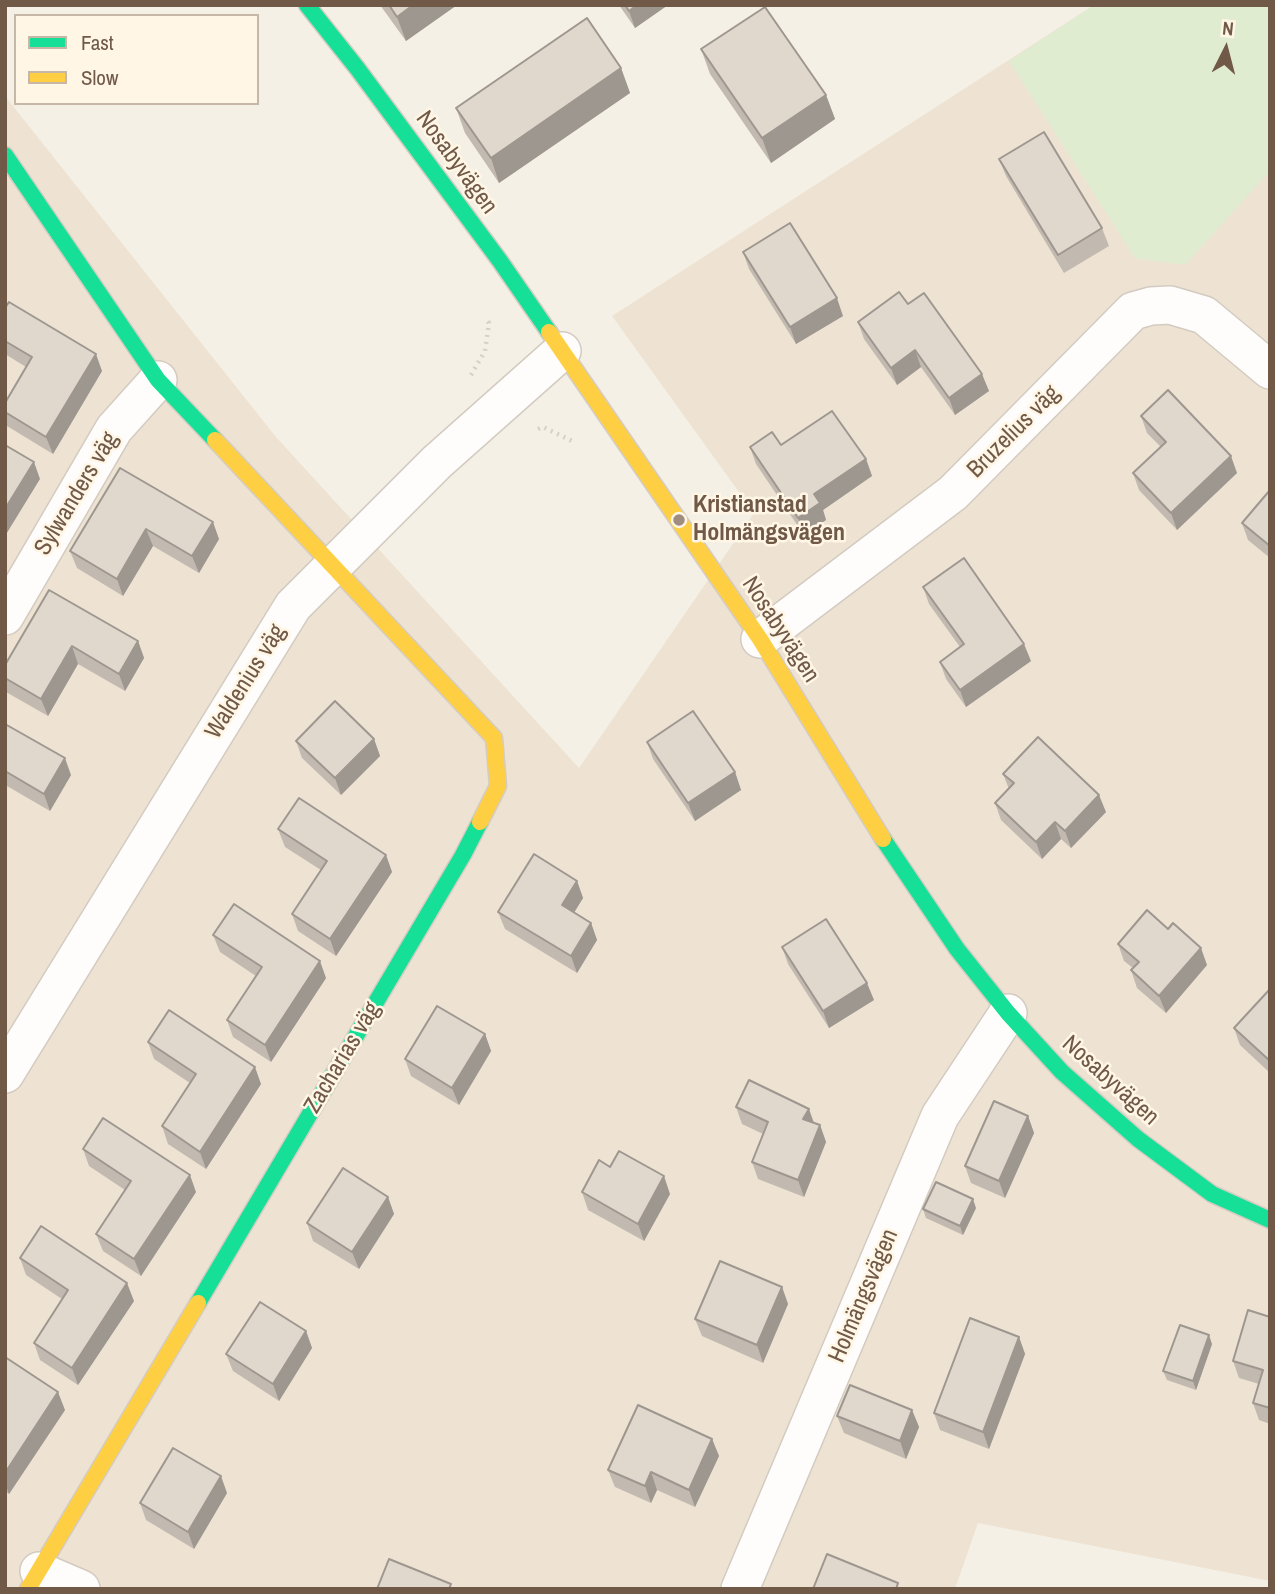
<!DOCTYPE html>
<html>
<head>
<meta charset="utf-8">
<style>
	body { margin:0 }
	#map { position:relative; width:1275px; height:1594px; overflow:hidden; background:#f5f0e5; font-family:"Archivo Narrow",sans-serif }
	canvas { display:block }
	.frame { position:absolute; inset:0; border:7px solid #715948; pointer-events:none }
	.legend { position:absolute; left:14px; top:14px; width:245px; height:91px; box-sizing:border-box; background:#fff6e5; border:2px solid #c6b7a6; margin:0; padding:9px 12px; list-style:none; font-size:21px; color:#715948 }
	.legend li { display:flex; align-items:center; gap:14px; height:35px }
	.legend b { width:35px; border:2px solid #c6b7a6 }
	.north { position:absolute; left:1191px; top:14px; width:70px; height:70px; -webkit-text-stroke:5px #fff6e5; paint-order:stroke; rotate:6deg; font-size:19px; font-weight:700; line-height:28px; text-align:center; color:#715948 }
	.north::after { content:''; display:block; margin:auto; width:24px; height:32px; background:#715948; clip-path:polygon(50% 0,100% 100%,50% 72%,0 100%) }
</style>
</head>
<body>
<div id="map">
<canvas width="1275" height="1594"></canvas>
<div class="frame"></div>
<ul class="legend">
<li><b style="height:9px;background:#16e098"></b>Fast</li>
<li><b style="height:9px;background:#ffcf43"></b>Slow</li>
</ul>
<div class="north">N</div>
</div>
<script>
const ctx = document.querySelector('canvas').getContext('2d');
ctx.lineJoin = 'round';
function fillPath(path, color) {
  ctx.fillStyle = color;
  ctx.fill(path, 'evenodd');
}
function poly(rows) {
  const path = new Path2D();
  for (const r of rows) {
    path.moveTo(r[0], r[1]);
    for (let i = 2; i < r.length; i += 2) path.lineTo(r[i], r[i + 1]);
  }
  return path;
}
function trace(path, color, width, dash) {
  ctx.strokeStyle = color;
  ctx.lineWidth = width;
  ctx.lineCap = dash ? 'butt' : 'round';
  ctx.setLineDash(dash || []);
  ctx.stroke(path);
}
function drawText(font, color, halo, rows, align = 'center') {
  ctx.font = font + ' "Archivo Narrow",sans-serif';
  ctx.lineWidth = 5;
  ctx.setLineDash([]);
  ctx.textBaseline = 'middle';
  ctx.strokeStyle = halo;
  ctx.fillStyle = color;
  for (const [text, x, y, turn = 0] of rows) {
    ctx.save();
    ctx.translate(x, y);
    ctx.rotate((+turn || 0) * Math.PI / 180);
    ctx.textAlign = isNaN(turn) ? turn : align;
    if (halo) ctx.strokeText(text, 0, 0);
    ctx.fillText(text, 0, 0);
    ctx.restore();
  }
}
fillPath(poly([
	[1094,5,1270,5,1270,1581,978,1523,955,1589,5,1589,5,96,276,437,579,768,754,513,612,316]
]), '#eee3d2');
fillPath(poly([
	[1094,5,1270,5,1270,171,1185,265,1135,258,1009,61]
]), '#dfecd0');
const street = poly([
	[5,616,114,429,158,380],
	[760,639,953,493,1133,311,1151,306,1170,305,1204,315,1270,370],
	[5,1074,293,606,437,462,562,351],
	[39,1571,81,1589],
	[740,1589,940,1116,1008,1013]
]);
const fast = poly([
	[307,5,357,68,500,261,549,332],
	[5,155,158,380,215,440],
	[883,839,957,949,1008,1013,1062,1072,1138,1139,1212,1194,1270,1220],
	[198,1303,463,855,480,822]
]);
const slow = poly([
	[549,332,760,639,883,839],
	[215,440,494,738,498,786,480,822],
	[28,1589,198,1303]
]);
trace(street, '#d3cbc1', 40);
trace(fast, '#d5ccc2', 19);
trace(slow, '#d5ccc2', 19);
trace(poly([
	[471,375,485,351,489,323,486,319],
	[538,429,543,427,574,442]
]), '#d7cfc8', 4.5, [2, 5]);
trace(street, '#fefdfb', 37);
trace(fast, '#16e098', 16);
trace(slow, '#ffcf43', 16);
fillPath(poly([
	[380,5,457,5,406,41],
	[619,5,668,5,635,28],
	[701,49,826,95,835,119,771,163,710,74],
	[621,68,630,93,499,183,465,133,456,108],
	[999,159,1102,228,1109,246,1064,273,1006,176],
	[743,252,843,316,796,344,749,269],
	[908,304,989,391,955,415,921,367,897,385,864,339,858,322],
	[5,308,102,371,53,454,7,426,5,420,5,403,26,367,5,354],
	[1141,416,1237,473,1177,530,1139,490,1133,473,1161,447,1147,433],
	[781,445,866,459,872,476,823,510,826,520,804,535,756,464,750,447],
	[120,468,219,539,199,573,153,546,123,596,77,568,70,551],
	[1270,490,1270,558,1248,540,1242,523],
	[923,587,1031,661,966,707,946,679,940,662,960,647,929,604],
	[49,590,138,641,144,658,125,691,78,664,48,716,6,692,5,665],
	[5,724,71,775,50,811,7,786,5,789],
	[374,739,380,756,341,795,302,758,296,741],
	[647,742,735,772,741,790,695,821,653,759],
	[1003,774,1106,812,1071,848,1061,839,1042,859,1001,820,995,803,1009,789],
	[278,829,386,855,392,872,336,956,298,931,292,914,321,870,285,847],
	[577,881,583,898,574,913,591,923,597,940,577,973,505,929,498,912],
	[1168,929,1207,965,1166,1013,1137,988,1131,970,1133,968,1124,961,1118,944],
	[213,935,326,978,271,1062,233,1037,227,1020,256,976,220,952],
	[782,947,874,1000,829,1028,788,964],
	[1270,989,1270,1073,1240,1045,1234,1028],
	[485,1034,491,1051,459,1105,411,1076,405,1059],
	[148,1042,261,1084,206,1169,168,1144,162,1126,190,1083,154,1059],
	[736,1107,820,1125,826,1142,804,1197,758,1179,752,1162,763,1134,742,1124],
	[1028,1116,1034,1133,1005,1198,971,1183,965,1166],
	[83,1149,196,1192,141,1276,103,1251,96,1234,125,1190,89,1166],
	[610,1167,670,1194,644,1241,588,1210,582,1192],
	[388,1197,394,1214,359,1269,313,1241,307,1223],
	[976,1208,963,1235,926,1218,923,1209],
	[20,1258,134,1301,78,1385,40,1360,34,1343,62,1299,26,1275],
	[782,1287,788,1304,763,1363,702,1336,695,1319],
	[1270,1317,1270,1424,1259,1420,1253,1403,1259,1384,1239,1378,1233,1361],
	[306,1331,312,1348,279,1401,233,1371,226,1354],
	[1019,1337,1025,1354,989,1449,940,1430,934,1413],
	[1212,1344,1196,1390,1167,1380,1163,1371],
	[5,1357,65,1410,9,1494,5,1491],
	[912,1410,919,1427,906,1459,844,1433,837,1416],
	[712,1439,719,1456,695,1507,657,1490,651,1503,615,1487,608,1470],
	[227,1493,194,1549,146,1520,140,1503]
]), '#c2bab0');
fillPath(poly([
	[413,5,457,5,406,41,397,17],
	[637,5,668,5,635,28,629,11],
	[621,68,630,93,499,183,491,158],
	[826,95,835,119,771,163,762,138],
	[837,298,843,316,796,344,790,327],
	[915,350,921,367,897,385,891,368],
	[96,354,102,371,53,454,46,437],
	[982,374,989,391,955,415,949,398],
	[1231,456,1237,473,1177,530,1171,513],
	[866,459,872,476,823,510,826,520,804,535,798,518,814,494],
	[34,462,40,479,5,536,5,509],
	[213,522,219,539,199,573,192,556],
	[146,529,153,546,123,596,117,579],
	[138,641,144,658,125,691,119,674],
	[1024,644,1031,661,966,707,960,690],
	[72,646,78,664,48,716,41,699],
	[374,739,380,756,341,795,335,778],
	[65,758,71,775,50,811,44,794],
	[735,772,741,790,695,821,688,803],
	[1099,795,1106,812,1071,848,1065,831],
	[1055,822,1061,839,1042,859,1036,842],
	[386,855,392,872,336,956,330,939],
	[577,881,583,898,568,922,562,905],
	[591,923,597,940,577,973,571,956],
	[1201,948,1207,965,1166,1013,1159,996],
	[320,961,326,978,271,1062,265,1045],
	[867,983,874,1000,829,1028,823,1011],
	[485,1034,491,1051,459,1105,452,1088],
	[255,1067,261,1084,206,1169,200,1152],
	[809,1109,815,1126,803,1119],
	[1028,1116,1034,1133,1005,1198,999,1181],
	[820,1125,826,1142,804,1197,798,1180],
	[190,1175,196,1192,141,1276,134,1259],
	[664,1176,670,1194,644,1241,638,1224],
	[388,1197,394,1214,359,1269,352,1252],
	[973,1199,976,1208,963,1235,960,1226],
	[127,1283,134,1301,78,1385,72,1368],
	[782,1287,788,1304,763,1363,757,1345],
	[306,1331,312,1348,279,1401,273,1384],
	[1209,1335,1212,1344,1196,1390,1193,1381],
	[1019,1337,1025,1354,989,1449,983,1432],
	[58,1392,65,1410,9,1494,5,1483,5,1473],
	[912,1410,919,1427,906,1459,900,1441],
	[712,1439,719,1456,695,1507,689,1490],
	[651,1472,657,1490,651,1503,645,1486],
	[221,1476,227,1493,194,1549,188,1532]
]), '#9e9790');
const building = poly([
	[389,5,413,5,397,17,389,5],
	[625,5,637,5,629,11,625,5],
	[765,7,826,95,762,138,701,49,765,7],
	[587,18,621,68,491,158,456,108,587,18],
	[1044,132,1102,228,1058,255,999,159,1044,132],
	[790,223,837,298,790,327,743,252,790,223],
	[899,292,908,304,924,293,982,374,949,398,915,350,891,368,858,322,899,292],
	[9,302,96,354,46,437,5,412,5,403,32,357,5,341,5,308,9,302],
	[1168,390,1231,456,1171,513,1133,473,1166,442,1141,416,1168,390],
	[832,411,866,459,814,494,820,503,798,518,750,447,772,432,781,445,832,411],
	[5,445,34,462,5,509,5,445],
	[120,468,213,522,192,556,146,529,117,579,70,551,120,468],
	[1270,490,1270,546,1242,523,1270,490],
	[964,558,1024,644,960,690,940,662,964,644,923,587,964,558],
	[49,590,138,641,119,674,72,646,41,699,5,678,5,665,49,590],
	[335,701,374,739,335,778,296,741,335,701],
	[693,711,735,772,688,803,647,742,693,711],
	[5,724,65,758,44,794,5,771,5,724],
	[1038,737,1099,795,1065,831,1055,822,1036,842,995,803,1014,783,1003,774,1038,737],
	[299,798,386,855,330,939,292,914,327,861,278,829,299,798],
	[534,854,577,881,562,905,591,923,571,956,498,912,534,854],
	[234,904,320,961,265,1045,227,1020,262,967,213,935,234,904],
	[1147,910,1168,929,1173,923,1201,948,1159,996,1131,970,1139,962,1118,944,1147,910],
	[826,919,867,983,823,1011,782,947,826,919],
	[1270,989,1270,1061,1234,1028,1270,989],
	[437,1006,485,1034,452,1088,405,1059,437,1006],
	[169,1010,255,1067,200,1152,162,1126,196,1074,148,1042,169,1010],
	[749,1080,809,1109,803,1119,820,1125,798,1180,752,1162,768,1122,736,1107,749,1080],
	[994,1101,1028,1116,999,1181,965,1166,994,1101],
	[103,1118,190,1175,134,1259,96,1234,131,1181,83,1149,103,1118],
	[619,1151,664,1176,638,1224,582,1192,599,1160,610,1167,619,1151],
	[343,1168,388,1197,352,1252,307,1223,343,1168],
	[936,1182,973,1199,960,1226,923,1209,936,1182],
	[41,1226,127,1283,72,1368,34,1343,68,1290,20,1258,41,1226],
	[720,1261,782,1287,757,1345,695,1319,720,1261],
	[260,1302,306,1331,273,1384,226,1354,260,1302],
	[1248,1310,1270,1317,1270,1408,1253,1403,1263,1370,1233,1361,1248,1310],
	[970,1318,1019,1337,983,1432,934,1413,970,1318],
	[1180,1325,1209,1335,1193,1381,1163,1371,1180,1325],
	[5,1357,58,1392,5,1473,5,1357],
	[850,1385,912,1410,900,1441,837,1416,850,1385],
	[638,1405,712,1439,689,1490,651,1472,645,1486,608,1470,638,1405],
	[173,1448,221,1476,188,1532,140,1503,173,1448],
	[827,1554,898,1583,896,1589,813,1589,827,1554],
	[389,1559,451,1584,449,1589,377,1589,389,1559]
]);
fillPath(building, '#e1d8cd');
trace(building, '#9e9790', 2);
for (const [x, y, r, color] of [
	[679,520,7,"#9f8e7f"]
]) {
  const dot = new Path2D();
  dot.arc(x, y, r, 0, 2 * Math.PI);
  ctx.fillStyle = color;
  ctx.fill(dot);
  trace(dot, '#fff6e5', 2.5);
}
drawText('24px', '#715948', '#fff6e5', [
	["Nosabyvägen",456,163,54],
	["Bruzelius väg",1014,432,-45],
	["Sylwanders väg",77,494,-59],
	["Nosabyvägen",780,630,57],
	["Waldenius väg",246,682,-58],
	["Zacharias väg",343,1058,-59],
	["Nosabyvägen",1110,1081,42],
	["Holmängsvägen",864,1296,-67]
]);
drawText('bold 24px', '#715948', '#fff6e5', [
	["Kristianstad",693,506],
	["Holmängsvägen",693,534]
], 'left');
</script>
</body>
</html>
